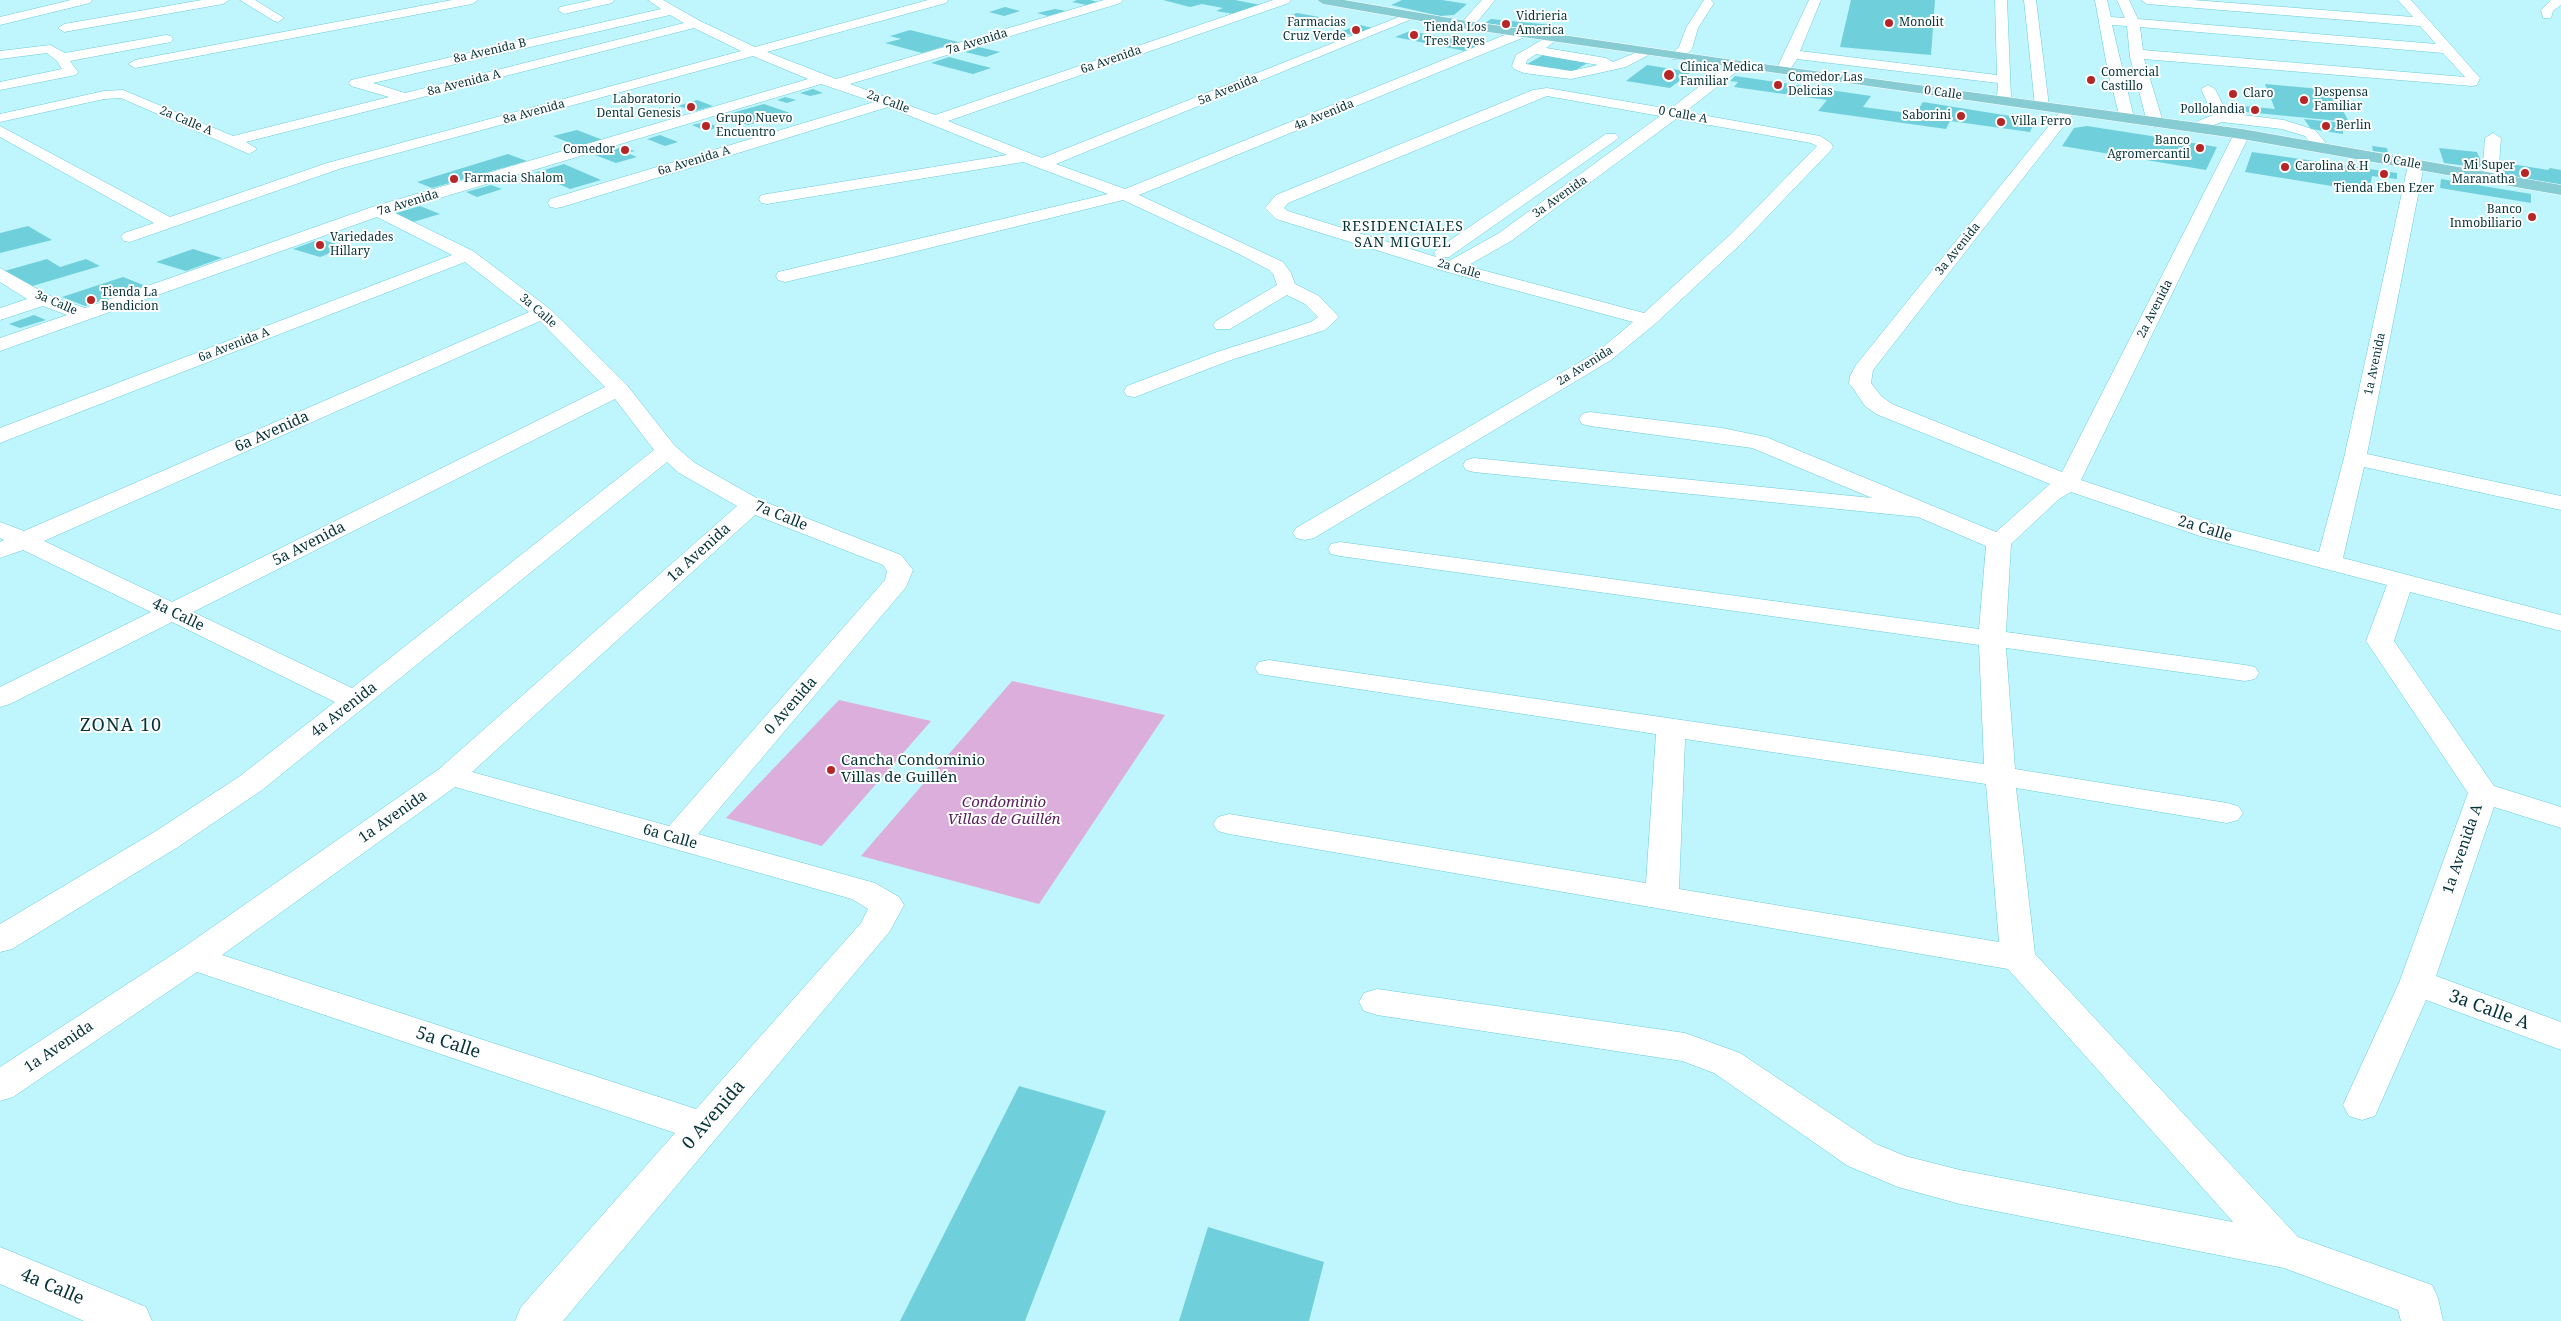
<!DOCTYPE html>
<html>
<head>
<meta charset="utf-8">
<style>
	body { margin:0 }
	canvas { display:block; background:#bff5fc }
</style>
</head>
<body>
<canvas width="2561" height="1321"></canvas>
<script>
const ctx = document.querySelector('canvas').getContext('2d');
ctx.lineJoin = 'round';
function fillPath(path, color) {
  ctx.fillStyle = color;
  ctx.fill(path, 'evenodd');
}
function poly(rows) {
  const path = new Path2D();
  for (const r of rows) {
    path.moveTo(r[0], r[1]);
    for (let i = 2; i < r.length; i += 2) path.lineTo(r[i], r[i + 1]);
  }
  return path;
}
function trace(path, color, width, dash) {
  ctx.strokeStyle = color;
  ctx.lineWidth = width;
  ctx.lineCap = dash ? 'butt' : 'round';
  ctx.setLineDash(dash || []);
  ctx.stroke(path);
}
function drawText(font, color, halo, rows, align = 'center') {
  ctx.font = font + ' "Noto Serif",serif';
  ctx.lineWidth = 4;
  ctx.setLineDash([]);
  ctx.textBaseline = 'middle';
  ctx.strokeStyle = halo;
  ctx.fillStyle = color;
  for (const [text, x, y, turn = 0] of rows) {
    ctx.save();
    ctx.translate(x, y);
    ctx.rotate((+turn || 0) * Math.PI / 180);
    ctx.textAlign = isNaN(turn) ? turn : align;
    if (halo) ctx.strokeText(text, 0, 0);
    ctx.fillText(text, 0, 0);
    ctx.restore();
  }
}
fillPath(poly([
	[1012,681,1165,715,1039,904,861,856],
	[839,700,931,721,822,846,726,818]
]), '#dcaedb');
fillPath(poly([
	[1077,0,1090,0,1098,2,1087,5,1072,2],
	[1163,0,1235,0,1261,5,1234,14,1216,11,1223,8,1202,4,1190,7],
	[1402,0,1442,0,1467,4,1454,15,1440,16,1391,5],
	[1851,0,1935,0,1931,55,1840,47],
	[1005,7,1020,11,1004,16,989,12],
	[1055,9,1066,11,1048,16,1037,13],
	[1297,13,1325,18,1311,23,1284,18],
	[1491,19,1562,26,1557,33,1485,23],
	[1360,25,1373,28,1352,35,1339,32],
	[910,30,958,42,922,53,885,43,901,39,890,36],
	[1410,31,1484,45,1470,52,1395,37],
	[979,47,1000,52,986,57,965,52],
	[1543,55,1589,62,1568,75,1522,67],
	[949,57,991,68,973,74,931,63],
	[1647,65,1691,72,1670,88,1626,81],
	[1735,76,1871,96,1863,107,1915,114,1923,102,2035,120,2030,132,1950,121,1946,129,1818,111,1827,100,1734,87,1738,82,1730,81],
	[2265,84,2332,90,2349,122,2236,111,2234,105,2275,109],
	[813,89,823,93,810,96,800,93],
	[785,97,796,100,787,103,777,100],
	[697,100,713,106,695,111,678,106],
	[764,104,790,113,748,125,721,116],
	[2304,119,2343,123,2343,134,2311,129],
	[705,122,719,127,706,131,692,125],
	[2087,126,2145,135,2217,147,2206,170,2062,146,2074,128],
	[577,130,603,140,579,147,553,136],
	[660,135,678,142,665,146,647,139],
	[2372,146,2387,148,2388,153,2373,151],
	[622,147,635,151,627,153,637,157,616,163,595,155],
	[2439,148,2477,152,2484,168,2444,163],
	[2252,152,2397,173,2397,179,2372,176,2369,192,2245,172],
	[508,154,527,161,432,188,417,182],
	[2506,163,2548,170,2550,168,2561,170,2561,186,2501,176],
	[564,164,601,180,570,189,534,173],
	[2441,179,2531,194,2531,203,2440,188],
	[491,185,502,189,477,197,466,192],
	[420,206,440,214,413,222,393,214],
	[28,226,52,240,0,253,0,233],
	[320,239,346,247,320,257,293,249],
	[193,249,222,258,186,271,156,262],
	[47,259,60,267,86,259,100,266,29,287,1,272],
	[123,277,146,286,85,306,62,297],
	[34,315,46,320,20,328,9,324],
	[1019,1086,1106,1111,1025,1321,900,1321],
	[1208,1227,1324,1262,1309,1321,1179,1321]
]), '#6fd0dc');
const minor = poly([
	[71,0,92,0,90,3,0,25,0,17,71,0],
	[202,0,229,0,223,4,64,32,58,28,64,24,202,0],
	[240,0,255,0,284,18,278,22,274,21,240,0],
	[452,0,478,0,472,4,135,68,128,64,135,60,452,0],
	[592,0,614,0,612,3,564,14,558,10,560,7,592,0],
	[648,0,663,0,700,21,755,47,928,0,948,0,946,3,767,52,836,79,1104,0,1123,0,1121,3,850,84,935,115,1273,0,1291,0,1289,3,948,121,1042,158,1409,13,1413,12,1419,16,1056,164,1125,189,1517,30,1522,29,1529,33,1527,36,1139,195,1283,262,1291,273,1295,284,1319,296,1339,317,1325,330,1231,360,1135,397,1127,396,1124,391,1127,386,1217,352,1311,322,1318,317,1305,304,1287,295,1230,329,1216,329,1213,325,1216,321,1277,285,1273,274,1269,270,1237,253,1123,200,893,257,785,282,778,280,776,276,778,272,1108,194,1023,162,767,204,761,203,759,199,761,195,767,194,1007,155,888,107,562,207,556,208,550,207,548,203,550,199,874,102,821,84,393,212,473,251,550,309,626,384,675,446,695,463,760,500,901,555,913,570,906,587,698,834,875,883,899,897,904,905,890,931,563,1321,515,1321,521,1307,675,1133,197,972,13,1097,0,1101,0,1067,181,949,439,769,737,506,679,473,667,462,262,790,178,847,12,949,0,952,0,924,156,831,240,776,335,702,172,622,10,704,0,707,0,687,151,612,23,550,0,558,0,542,4,540,0,538,0,522,24,531,529,312,465,262,0,443,0,428,452,255,377,217,0,351,0,338,67,315,43,306,0,320,0,308,27,299,0,282,0,268,50,296,85,308,372,207,808,79,753,56,339,169,130,242,124,241,121,237,124,233,154,223,0,137,0,126,170,217,327,163,741,51,694,28,246,142,257,149,249,154,121,98,104,99,0,122,0,114,104,91,123,90,233,136,389,97,351,86,349,83,351,80,661,9,648,0],
	[670,15,684,23,405,93,373,83,670,15],
	[540,321,605,387,172,602,44,541,540,321],
	[615,399,654,450,352,688,193,612,615,399],
	[755,515,883,565,887,571,885,580,669,826,472,772,755,515],
	[455,787,852,899,868,909,861,923,696,1109,222,955,455,787],
	[1482,0,1495,0,1472,28,1462,28,1461,25,1462,22,1482,0],
	[1704,0,1711,0,1714,3,1698,28,1692,49,1682,59,1672,59,1670,56,1679,47,1686,28,1704,0],
	[1809,0,1821,0,1800,51,1997,75,1995,0,2007,0,2011,98,2009,101,1999,101,1997,98,1998,83,1797,59,1789,71,1779,71,1777,68,1809,0],
	[2024,0,2036,0,2049,106,2042,110,2035,106,2024,0],
	[2095,0,2107,0,2111,17,2125,18,2117,0,2129,0,2138,19,2436,44,2420,26,2147,4,2141,0,2193,0,2413,17,2398,0,2411,0,2480,78,2477,85,2472,86,2144,59,2163,122,2155,127,2147,122,2130,57,2127,26,2112,25,2134,118,2127,122,2120,118,2108,72,2095,0],
	[2140,27,2443,53,2465,77,2143,50,2140,27],
	[2551,0,2561,0,2561,5,2553,11,2551,18,2543,18,2541,10,2551,0],
	[1552,34,1559,38,1546,48,1606,58,1613,62,1647,48,1654,52,1626,67,1571,79,1524,73,1514,69,1512,66,1516,55,1552,34],
	[1536,54,1598,65,1571,71,1526,64,1527,60,1536,54],
	[166,35,171,36,173,39,171,42,70,61,78,72,76,75,0,90,0,82,62,69,57,61,47,53,0,59,0,51,50,45,65,53,166,35],
	[1736,61,1743,65,1741,68,1685,112,1820,136,1831,143,1833,147,1831,150,1743,242,1655,324,1611,360,1314,538,1305,540,1296,538,1293,533,1296,528,1597,352,1633,322,1444,271,1276,219,1265,208,1276,195,1533,90,1547,88,1670,109,1731,62,1736,61],
	[1547,96,1660,116,1499,233,1449,261,1439,257,1449,257,1616,140,1619,137,1616,134,1606,134,1437,249,1434,253,1436,257,1288,211,1284,208,1288,203,1547,96],
	[1676,119,1811,143,1817,146,1731,234,1644,313,1467,266,1511,241,1676,119],
	[2208,85,2215,89,2227,113,2284,120,2315,130,2330,148,2322,153,2316,151,2305,136,2282,129,2222,122,2208,127,2205,131,2195,131,2192,128,2198,121,2213,115,2201,89,2208,85],
	[2069,106,2074,107,2076,110,2074,113,1873,370,1871,383,1881,396,1892,404,2062,472,2234,134,2242,129,2250,134,2081,480,2221,527,2319,552,2344,458,2408,165,2416,160,2424,165,2367,454,2561,496,2561,510,2364,467,2343,558,2561,615,2561,631,2410,592,2394,641,2494,786,2561,807,2561,828,2494,807,2436,976,2561,1022,2561,1050,2426,1000,2375,1116,2362,1120,2349,1116,2343,1105,2399,983,2468,793,2366,641,2387,585,2203,537,2071,492,2059,499,2011,544,2006,632,2245,665,2255,667,2259,673,2255,679,2245,681,2006,648,2015,769,2227,803,2238,806,2243,813,2238,820,2227,823,2016,788,2035,954,2298,1237,2432,1285,2438,1298,2443,1321,2401,1321,2398,1310,2284,1268,1960,1204,1898,1187,1848,1166,1714,1073,1682,1061,1377,1015,1364,1011,1359,1002,1364,993,1377,989,1685,1033,1740,1053,1876,1144,1905,1156,1960,1170,2233,1222,2008,969,1229,834,1218,831,1213,824,1218,817,1229,814,1646,883,1656,734,1259,674,1255,668,1259,662,1269,660,1984,764,1979,645,1340,556,1331,554,1328,549,1331,544,1340,542,1979,629,1986,546,1918,517,1474,472,1466,470,1463,465,1466,460,1474,458,1872,498,1752,448,1590,426,1582,424,1579,419,1582,414,1590,412,1722,428,1766,437,1996,532,2050,484,1876,414,1865,406,1853,388,1849,384,1850,376,1856,365,2064,107,2069,106],
	[1685,739,1986,784,1999,942,1679,889,1685,739],
	[2493,133,2501,138,2498,178,2490,183,2482,178,2485,138,2493,133],
	[0,1247,146,1307,152,1321,84,1321,0,1284,0,1247]
]);
const major = poly([
	[1317,0,1344,0,1467,21,1719,58,2242,129,2561,185,2561,195,2242,139,1467,29,1323,4,1317,0]
]);
trace(minor, '#6bccd9', 1);
trace(major, '#fff', 1);
fillPath(minor, '#fff');
fillPath(major, '#87cbd3');
for (const [x, y, r, color] of [
	[1889,23,5,"#b62626"],
	[1506,24,5,"#b62626"],
	[1356,30,5,"#b62626"],
	[1414,35,5,"#b62626"],
	[1669,75,6,"#b62626"],
	[2091,80,5,"#b62626"],
	[1778,85,5,"#b62626"],
	[2233,94,5,"#b62626"],
	[2304,100,5,"#b62626"],
	[691,107,5,"#b62626"],
	[2255,110,5,"#b62626"],
	[1961,116,5,"#b62626"],
	[2001,122,5,"#b62626"],
	[706,126,5,"#b62626"],
	[2326,126,5,"#b62626"],
	[2200,148,5,"#b62626"],
	[625,150,5,"#b62626"],
	[2285,167,5,"#b62626"],
	[2525,173,5,"#b62626"],
	[2384,174,5,"#b62626"],
	[454,179,5,"#b62626"],
	[2532,217,5,"#b62626"],
	[320,245,5,"#b62626"],
	[91,300,5,"#b62626"],
	[831,770,5,"#b62626"]
]) {
  const dot = new Path2D();
  dot.arc(x, y, r, 0, 2 * Math.PI);
  ctx.fillStyle = color;
  ctx.fill(dot);
  trace(dot, '#fff', 2);
}
drawText('12px', '#063338', '#fff', [
	["Vidrieria",1516,17],
	["America",1516,31],
	["Farmacias",1346,23,"right"],
	["Cruz Verde",1346,37,"right"],
	["Monolit",1899,23],
	["Tienda Los",1424,28],
	["Tres Reyes",1424,42],
	["Clínica Medica",1680,68],
	["Familiar",1680,82],
	["Comercial",2101,73],
	["Castillo",2101,87],
	["Comedor Las",1788,78],
	["Delicias",1788,92],
	["Despensa",2314,93],
	["Familiar",2314,107],
	["Claro",2243,94],
	["Laboratorio",681,100,"right"],
	["Dental Genesis",681,114,"right"],
	["Pollolandia",2245,110,"right"],
	["Saborini",1951,116,"right"],
	["Grupo Nuevo",716,119],
	["Encuentro",716,133],
	["Villa Ferro",2011,122],
	["Berlin",2336,126],
	["Banco",2190,141,"right"],
	["Agromercantil",2190,155,"right"],
	["Comedor",615,150,"right"],
	["Mi Super",2515,166,"right"],
	["Maranatha",2515,180,"right"],
	["Carolina & H",2295,167],
	["Farmacia Shalom",464,179],
	["Tienda Eben Ezer",2384,189,"center"],
	["Banco",2522,210,"right"],
	["Inmobiliario",2522,224,"right"],
	["Variedades",330,238],
	["Hillary",330,252],
	["Tienda La",101,293],
	["Bendicion",101,307]
], 'left');
drawText('12px', '#063338', '#fff', [
	["7a Avenida",977,42,-17],
	["8a Avenida B",490,51,-13],
	["6a Avenida",1111,60,-19],
	["8a Avenida A",464,83,-14],
	["5a Avenida",1228,90,-22],
	["0 Calle",1943,93,8],
	["2a Calle",888,102,20],
	["8a Avenida",534,112,-15],
	["4a Avenida",1324,115,-22],
	["0 Calle A",1683,115,10],
	["2a Calle A",186,121,23],
	["6a Avenida A",694,161,-17],
	["0 Calle",2402,162,10],
	["3a Avenida",1560,197,-35],
	["7a Avenida",408,203,-17],
	["3a Avenida",1958,249,-51],
	["2a Calle",1459,269,16],
	["3a Calle",56,303,23],
	["2a Avenida",2155,309,-63],
	["3a Calle",538,311,41],
	["6a Avenida A",234,345,-21],
	["1a Avenida",2375,364,-78],
	["2a Avenida",1585,366,-32]
]);
ctx.letterSpacing = '1px';
drawText('14px', '#063338', '#fff', [
	["RESIDENCIALES",1403,227],
	["SAN MIGUEL",1403,243]
]);
ctx.letterSpacing = '0px';
drawText('15px', '#063338', '#fff', [
	["6a Avenida",272,432,-24],
	["7a Calle",781,516,22],
	["2a Calle",2205,529,17],
	["5a Avenida",309,544,-27],
	["1a Avenida",699,553,-42],
	["4a Calle",178,615,26],
	["0 Avenida",791,706,-49],
	["4a Avenida",344,710,-38],
	["1a Avenida",393,817,-35],
	["6a Calle",670,837,16],
	["1a Avenida A",2463,849,-71],
	["1a Avenida",59,1047,-34]
]);
drawText('15px', '#063338', '#fff', [
	["Cancha Condominio",841,761],
	["Villas de Guillén",841,778]
], 'left');
drawText('italic 15px', '#59215a', '#fff', [
	["Condominio",1004,803],
	["Villas de Guillén",1004,820]
]);
ctx.letterSpacing = '1px';
drawText('18px', '#063338', '#fff', [
	["ZONA 10",121,726]
]);
ctx.letterSpacing = '0px';
drawText('18px', '#063338', '#fff', [
	["3a Calle A",2489,1010,20],
	["5a Calle",448,1043,18],
	["0 Avenida",714,1115,-49],
	["4a Calle",52,1287,23]
]);
</script>
</body>
</html>
